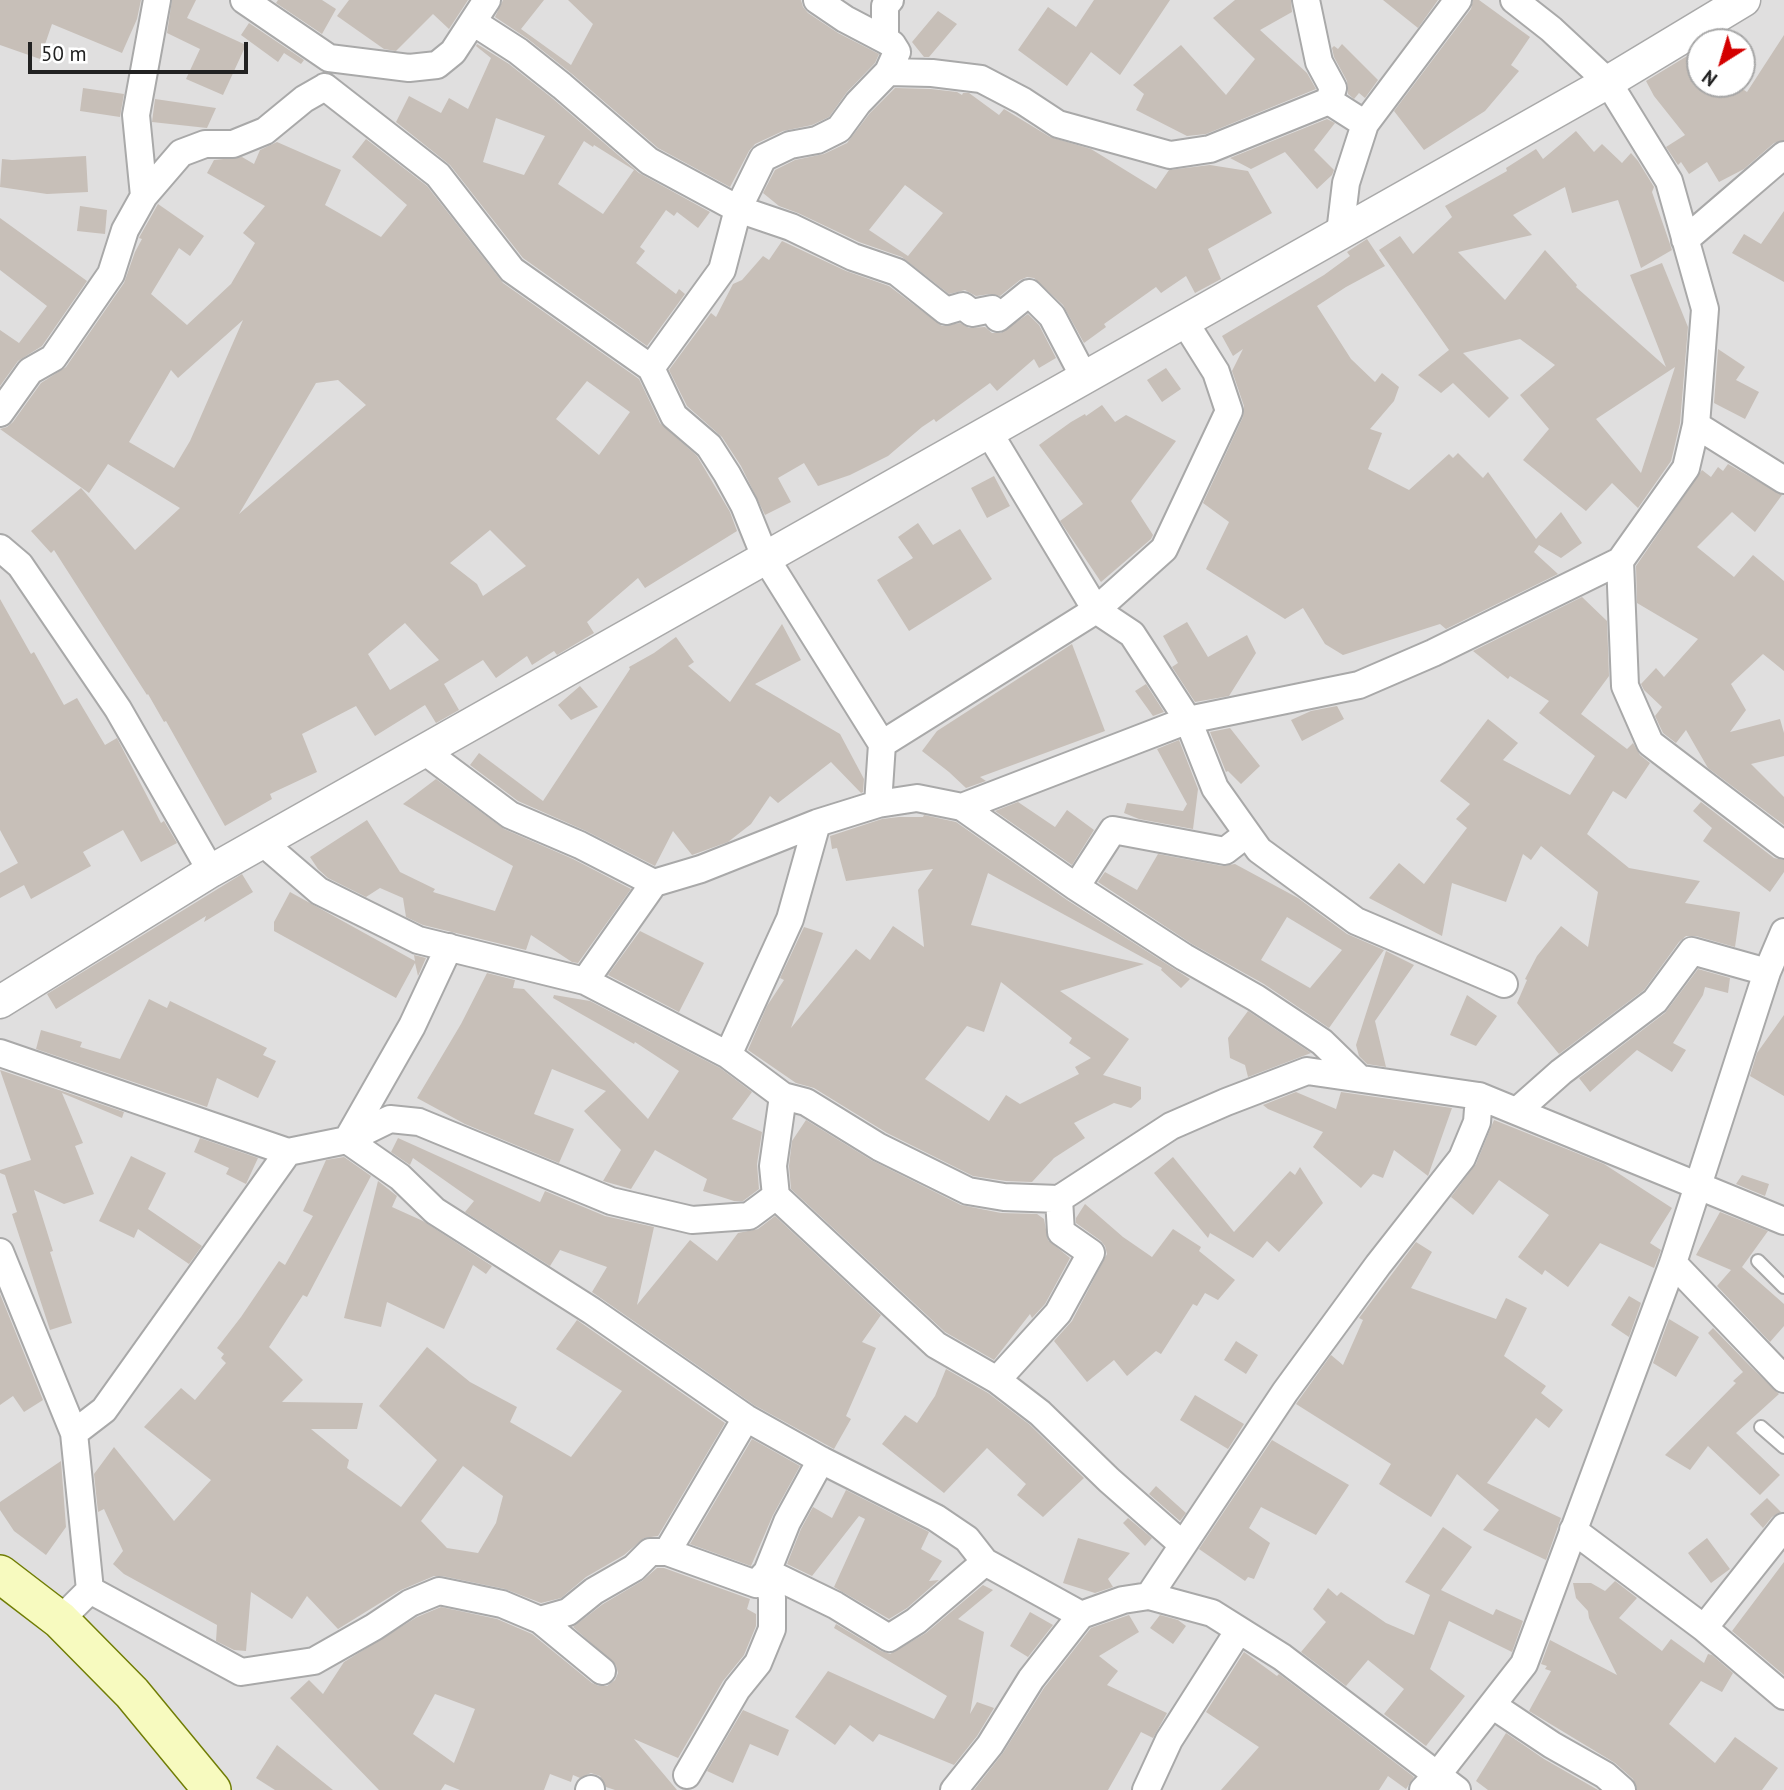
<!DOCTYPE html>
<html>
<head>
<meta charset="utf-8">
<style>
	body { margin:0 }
	#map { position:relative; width:1784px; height:1790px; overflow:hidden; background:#f2efe9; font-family:"PT Sans",sans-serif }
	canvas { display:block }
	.north { position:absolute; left:1686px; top:28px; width:70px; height:70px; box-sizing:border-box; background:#fff; border:2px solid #a7a7a7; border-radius:50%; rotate:217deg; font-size:19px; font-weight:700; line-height:28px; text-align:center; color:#222 }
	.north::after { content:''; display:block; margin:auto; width:24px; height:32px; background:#d40000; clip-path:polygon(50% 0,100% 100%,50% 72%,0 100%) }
	.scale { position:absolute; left:28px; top:42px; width:220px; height:32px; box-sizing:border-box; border:4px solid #222; border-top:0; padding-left:9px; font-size:21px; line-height:24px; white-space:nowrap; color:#222; -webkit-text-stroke:5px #fff; paint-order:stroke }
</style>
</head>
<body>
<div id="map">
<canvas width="1784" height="1790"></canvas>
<div class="north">N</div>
<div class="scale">50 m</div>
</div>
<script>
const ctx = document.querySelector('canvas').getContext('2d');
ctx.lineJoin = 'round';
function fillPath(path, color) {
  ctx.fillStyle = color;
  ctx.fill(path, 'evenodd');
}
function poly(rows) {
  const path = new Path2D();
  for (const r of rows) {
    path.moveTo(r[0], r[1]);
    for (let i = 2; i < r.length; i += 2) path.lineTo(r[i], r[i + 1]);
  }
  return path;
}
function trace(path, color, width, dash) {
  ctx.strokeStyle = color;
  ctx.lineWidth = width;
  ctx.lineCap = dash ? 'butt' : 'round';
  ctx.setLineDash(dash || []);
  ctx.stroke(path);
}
fillPath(poly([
	[0,0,1784,0,1784,1790,0,1790],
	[1700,42,1742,42,1742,84,1700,84]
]), '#e0dfdf');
fillPath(poly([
	[0,0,141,0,137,19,122,53,52,24,40,59,0,45],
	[172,0,196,0,187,18,246,45,223,95,186,79,200,49,167,33],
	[278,0,322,0,336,9,322,34,276,3],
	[349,0,468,0,449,29,433,14,396,51,384,49,337,16],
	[503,0,544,0,521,29,571,65,593,24,568,0,801,0,803,7,808,13,838,33,879,54,875,63,847,92,829,117,812,125,783,131,755,144,749,151,730,187,658,148,572,74,528,39,495,17],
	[1094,0,1170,0,1120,75,1091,52,1067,86,1018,50,1048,7,1076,27],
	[1235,0,1291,0,1292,12,1260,30,1307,73,1316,89,1206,134,1187,136,1136,110,1144,94,1133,85,1181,45,1226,95,1255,59,1213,18],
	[1383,0,1438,0,1418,28],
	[1473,0,1479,0,1530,37,1511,65,1519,71,1485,111,1424,150,1394,111,1471,9],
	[938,11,957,24,929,57,924,57,912,42],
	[249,23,304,60,301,64,284,53,278,62,241,35],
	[1784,35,1784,140,1774,143,1744,169,1719,182,1707,162,1689,174,1681,162,1678,165,1666,147,1685,135,1654,96,1646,81,1697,50,1700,54,1700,84,1735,84,1747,92],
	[477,44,509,64,552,98,639,173,710,212,698,228,677,212,674,216,666,210,640,247,645,251,636,263,676,294,679,289,685,294,647,346,523,258,450,165,396,122,409,96,441,113,449,98,468,109,491,58,476,46],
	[496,118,545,136,524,175,483,162],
	[584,141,593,147,594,145,634,170,603,214,558,184],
	[1342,44,1378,80,1365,98,1359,93,1354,99,1348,94,1347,81,1334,57,1332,48,1334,46,1338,49],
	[83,88,124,94,120,117,80,111],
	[895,88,931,89,957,92,962,95,963,93,969,93,999,115,1004,109,1050,137,1091,149,1156,189,1169,170,1210,165,1248,171,1272,213,1208,249,1221,279,1195,293,1186,276,1161,293,1156,287,1104,324,1106,327,1084,343,1063,305,1034,278,1027,277,1020,280,1000,296,990,294,976,296,965,290,949,294,902,257,859,242,798,213,779,206,763,193,775,170,795,160,824,154,847,143,870,113],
	[905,185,943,213,908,256,869,230],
	[155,99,162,100,216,108,207,128,152,122],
	[1327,119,1335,123,1314,150,1334,170,1332,175,1317,189,1285,152,1251,169,1230,158],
	[1576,131,1594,152,1602,144,1622,163,1631,153,1638,161,1654,187,1652,192,1672,250,1641,268,1618,200,1572,213,1565,187,1513,215,1532,235,1458,252,1505,300,1545,250,1577,285,1576,287,1666,367,1630,275,1662,263,1688,327,1680,423,1671,461,1638,508,1612,483,1586,511,1523,460,1549,429,1520,395,1555,365,1520,339,1463,353,1509,398,1489,418,1453,383,1441,393,1418,375,1449,350,1379,250,1400,236,1413,254,1452,217,1445,206,1507,171,1506,168,1536,149,1543,159],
	[1675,367,1641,473,1596,419],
	[366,139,427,186,503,283,639,379,660,423,697,456,730,512,737,531,645,588,638,578,587,622,594,633,557,655,554,651,532,665,527,656,496,678,483,660,444,684,459,710,436,723,425,705,375,736,356,706,302,734,317,772,270,794,272,799,225,826,166,721,164,722,148,694,147,695,54,550,51,553,31,531,81,488,135,550,180,508,108,464,89,493,0,429,7,427,13,422,41,383,66,367,124,283,135,252,142,239,139,238,140,236,158,204,204,236,190,256,179,248,151,294,187,325,231,284,255,243,243,233,265,206,207,173,214,160,242,157,254,164,260,150,277,142,341,170,325,205,381,237,407,205,352,157],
	[243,320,190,441,174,468,129,442,171,370,178,378],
	[338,380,366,405,239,514,316,383],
	[587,381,630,412,599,455,556,419],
	[490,530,526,566,483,596,477,584,450,563],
	[405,623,439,660,390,690,368,654],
	[86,156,88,192,47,194,0,187,2,159,12,160],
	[80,206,107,210,105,234,77,231],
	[1784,211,1784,282,1732,253,1744,234,1761,244],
	[0,218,87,281,42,346,18,361,0,386,0,330,19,343,47,306,0,270],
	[1367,239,1385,266,1346,287,1317,306,1351,359,1375,382,1382,373,1399,387,1394,401,1370,429,1382,433,1368,469,1409,490,1449,454,1453,458,1458,453,1483,478,1488,472,1536,539,1561,512,1582,543,1561,558,1539,545,1534,552,1558,574,1446,629,1440,624,1343,655,1325,644,1303,608,1285,619,1206,569,1229,522,1203,503,1243,417,1244,406,1232,371,1243,349,1233,356,1222,336,1324,275,1350,256,1347,252],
	[782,241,846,271,889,286,942,326,960,323,969,328,985,327,992,333,1001,333,1028,314,1039,325,1056,358,1039,368,1034,359,997,391,990,383,936,422,934,419,922,427,888,456,850,475,818,486,804,463,778,478,791,502,765,515,741,466,722,437,687,406,669,370,711,313,716,317,733,284,742,280,763,256,769,260],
	[1718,349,1745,367,1736,380,1759,392,1745,419,1714,403],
	[1166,368,1181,389,1162,402,1147,380],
	[1102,405,1115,422,1126,415,1176,441,1131,501,1153,535,1151,539,1101,582,1060,521,1083,504,1039,445,1071,422,1085,414,1086,416],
	[1728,464,1782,495,1755,532,1732,512,1697,547,1734,577,1753,555,1784,581,1784,671,1763,654,1731,684,1746,710,1730,732,1780,719,1784,733,1784,756,1751,764,1784,797,1784,825,1708,768,1686,730,1676,743,1663,733,1655,716,1662,707,1644,690,1641,684,1656,668,1664,677,1698,639,1637,603,1636,566,1702,470,1711,477,1718,467,1723,471],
	[994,476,1010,506,987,518,971,488],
	[918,523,933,545,960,529,992,579,909,631,877,580,913,558,898,537],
	[1582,597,1607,621,1609,676,1581,714,1627,749,1633,743,1640,755,1650,763,1626,799,1613,791,1587,834,1629,868,1700,881,1685,903,1740,912,1735,947,1696,936,1686,936,1679,942,1644,990,1559,1054,1517,1003,1527,980,1525,979,1537,956,1561,926,1588,947,1598,892,1541,846,1531,860,1523,854,1506,902,1452,883,1442,936,1369,898,1399,863,1424,884,1467,828,1456,819,1470,804,1440,781,1488,719,1518,743,1503,760,1570,795,1595,756,1539,713,1549,701,1510,676,1508,679,1473,651],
	[0,599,31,654,34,652,64,705,77,698,105,745,117,738,161,823,164,821,177,843,141,862,123,830,83,852,91,866,31,899,24,885,0,898,0,873,18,863,0,830],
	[1187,622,1208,657,1247,635,1256,653,1229,696,1195,702,1172,667,1178,663,1163,636],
	[782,624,801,660,755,684,840,734,864,779,863,792,861,793,831,762,778,803,770,796,751,824,728,842,692,855,673,831,655,866,586,831,518,801,470,765,479,753,543,801,630,669,629,667,654,653,676,637,694,662,688,666,730,702],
	[1072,644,1105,731,980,777,986,781,966,788,949,772,922,751,937,731],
	[1146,684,1164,712,1153,716,1135,691],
	[580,686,598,707,571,720,558,705],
	[1337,706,1344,719,1302,741,1291,720,1311,711],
	[1230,728,1260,766,1241,784,1228,771,1226,772,1210,732],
	[1179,740,1198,789,1193,829,1139,819,1124,813,1127,803,1183,811,1187,804,1157,749],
	[436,779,504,829,573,859,631,889,578,963,572,962,531,935,526,950,423,925,406,917,403,898,380,888,366,897,328,878,318,869,310,857,367,820,400,872,435,889,433,892,495,911,513,866,403,804],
	[1018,802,1055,827,1067,810,1094,830,1072,865,995,811],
	[1701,802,1774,858,1784,860,1784,872,1770,892,1703,841,1712,828,1693,811],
	[924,815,956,822,1067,900,1190,979,1181,988,1161,970,1162,968,988,873,971,925,1144,964,1060,991,1129,1039,1103,1075,1141,1087,1141,1099,1131,1108,1114,1103,1074,1123,1085,1138,1054,1158,1032,1182,1006,1181,973,1176,887,1133,814,1088,796,1083,748,1050,767,1006,784,980,780,978,804,927,823,933,791,1028,856,949,870,960,893,926,924,947,918,890,933,869,846,881,837,848,832,849,830,836,882,819,899,817,923,817],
	[1001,982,1072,1038,1069,1043,1091,1058,1075,1067,1079,1074,1020,1104,1006,1095,989,1121,925,1079,967,1026,984,1032],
	[1158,854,1222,866,1235,864,1298,898,1347,934,1384,950,1329,1028,1264,984,1192,944,1098,882,1105,872,1137,890],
	[1287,917,1342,950,1310,988,1261,960],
	[242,874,253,892,204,922,206,916,56,1009,47,994],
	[290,892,415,961,414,955,426,958,418,976,415,963,396,998,274,931,274,922],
	[640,931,704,963,679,1012,608,975],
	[1386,951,1414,965,1375,1021,1386,1067,1367,1064,1359,1056,1356,1045],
	[1698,969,1730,978,1728,993,1705,987,1703,995,1673,1043,1686,1050,1672,1072,1637,1050,1590,1092,1579,1078,1665,1013],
	[487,973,515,980,513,988,524,989,648,1119,679,1071,635,1042,634,1044,553,998,554,995,590,1001,720,1068,752,1092,732,1119,762,1132,757,1164,759,1189,743,1201,734,1201,703,1191,707,1179,655,1150,631,1189,603,1181,621,1150,584,1111,606,1091,552,1069,534,1114,574,1129,559,1163,465,1124,417,1098,461,1024],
	[1467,995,1497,1016,1476,1046,1450,1035],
	[149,999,167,1008,170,1001,267,1048,263,1055,276,1061,258,1098,217,1078,207,1107,36,1049,41,1030,82,1042,80,1047,120,1059],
	[1248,1011,1311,1053,1248,1077,1245,1065,1230,1058,1228,1038],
	[1784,1015,1784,1096,1750,1076,1757,1053],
	[0,1070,124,1112,122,1118,62,1093,83,1143,75,1146,94,1194,64,1204,34,1190,53,1251,50,1252,72,1323,50,1330,12,1214,17,1212,5,1175,0,1173,0,1170,31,1160],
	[1296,1092,1336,1109,1341,1092,1452,1108,1428,1176,1394,1150,1383,1178,1373,1174,1361,1188,1313,1147,1323,1132,1268,1109,1263,1105],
	[806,1120,871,1160,961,1205,1001,1213,1037,1214,1044,1219,1048,1240,1070,1258,1045,1304,1032,1318,1030,1314,994,1360,945,1332,791,1189,789,1166,792,1141],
	[1494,1120,1604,1164,1672,1208,1650,1243,1661,1250,1654,1268,1600,1243,1568,1287,1545,1270,1542,1275,1518,1257,1549,1215,1499,1180,1473,1215,1451,1197,1476,1164],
	[200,1138,258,1158,246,1184,226,1174,229,1168,194,1152],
	[398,1138,540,1202,545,1191,605,1216,654,1227,637,1305,690,1240,717,1261,738,1233,758,1229,775,1216,881,1315,862,1342,876,1348,846,1416,851,1419,834,1449,754,1405,592,1292,607,1267,560,1250,550,1266,465,1212,474,1201,413,1158,410,1165,391,1152],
	[131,1156,166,1173,148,1209,202,1246,189,1264,138,1229,134,1238,99,1221],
	[344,1157,371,1176,307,1297,303,1295,269,1347,303,1380,282,1402,363,1403,357,1429,311,1429,349,1460,347,1468,401,1507,437,1460,379,1406,427,1347,470,1382,517,1407,510,1422,571,1457,622,1391,556,1349,577,1320,725,1423,658,1536,644,1538,624,1555,586,1577,561,1598,541,1603,505,1589,442,1576,434,1576,401,1590,338,1629,307,1596,292,1619,251,1592,246,1651,234,1650,216,1641,217,1625,124,1574,113,1564,123,1551,104,1509,98,1512,94,1474,114,1447,174,1521,211,1480,144,1427,181,1388,195,1400,226,1363,221,1358,224,1354,217,1348,241,1317,279,1261,285,1265,313,1216,303,1211,326,1160],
	[463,1466,503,1496,496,1523,478,1553,447,1548,421,1521],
	[1173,1157,1234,1232,1290,1171,1295,1175,1300,1167,1323,1203,1279,1252,1267,1241,1253,1258,1210,1233,1208,1238,1154,1173],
	[1742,1175,1769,1184,1765,1196,1736,1184],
	[378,1181,397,1196,392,1207,423,1221,492,1266,486,1274,473,1265,444,1329,387,1302,381,1327,344,1318],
	[1085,1204,1123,1237,1152,1257,1173,1229,1201,1247,1199,1251,1235,1280,1218,1300,1205,1293,1197,1306,1193,1304,1161,1354,1156,1351,1127,1376,1114,1360,1087,1382,1054,1341,1072,1321,1107,1254,1105,1246,1101,1241,1076,1223,1076,1218],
	[1720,1212,1768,1231,1742,1267,1784,1304,1784,1326,1770,1342,1717,1286,1731,1270,1696,1255],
	[1416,1242,1432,1252,1411,1288,1496,1319,1506,1298,1527,1308,1504,1356,1546,1386,1541,1393,1563,1410,1549,1428,1536,1418,1487,1483,1561,1518,1546,1560,1483,1530,1499,1510,1457,1474,1431,1517,1379,1484,1391,1464,1296,1404,1331,1355,1343,1365,1363,1320,1359,1318],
	[0,1294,43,1400,24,1412,13,1396,0,1405],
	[1629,1296,1641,1303,1629,1337,1611,1325],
	[1669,1319,1699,1337,1676,1377,1653,1363],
	[1713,1328,1750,1366,1747,1368,1750,1366,1779,1394,1736,1433,1780,1475,1760,1495,1708,1446,1690,1470,1665,1455,1736,1383,1733,1381,1743,1372,1708,1333],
	[1236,1341,1258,1355,1246,1374,1224,1360],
	[946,1369,988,1393,1030,1425,1084,1478,1043,1517,1017,1495,1026,1484,987,1448,944,1493,882,1444,905,1415,917,1423,935,1396],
	[1195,1395,1244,1424,1228,1449,1180,1420],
	[752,1439,800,1466,773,1515,751,1566,690,1544],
	[1272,1440,1349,1485,1316,1535,1261,1507,1249,1528,1270,1543,1254,1579,1248,1577,1245,1581,1199,1549],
	[61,1461,66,1527,46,1555,14,1531,0,1510,0,1502],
	[1156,1486,1186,1513,1180,1521,1149,1494],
	[846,1490,929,1532,921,1549,942,1561,929,1581,939,1580,907,1608,889,1619,834,1587,865,1519,859,1516,812,1576,787,1564,801,1529,813,1507,832,1518],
	[1767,1498,1781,1512,1772,1517,1763,1528,1750,1514],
	[1128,1518,1152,1538,1145,1546,1123,1523],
	[1443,1527,1472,1547,1441,1590,1493,1615,1496,1609,1523,1621,1512,1652,1449,1621,1430,1669,1465,1696,1426,1746,1384,1714,1404,1689,1368,1660,1346,1686,1301,1652,1326,1622,1313,1609,1328,1588,1337,1596,1341,1592,1386,1623,1414,1635,1430,1595,1405,1582],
	[1078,1538,1130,1553,1108,1579,1113,1587,1095,1593,1063,1583],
	[1707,1538,1730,1569,1711,1583,1688,1553],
	[1784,1562,1784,1675,1732,1631],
	[657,1568,664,1568,750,1599,747,1609,756,1614,756,1626,744,1655,723,1681,678,1758,634,1739,677,1790,615,1790,606,1787,600,1776,591,1773,580,1778,573,1775,571,1782,550,1774,544,1790,460,1790,445,1784,441,1790,379,1790,290,1698,309,1680,323,1694,344,1662,417,1617,441,1607,497,1619,532,1634,592,1683,599,1686,607,1686,615,1680,618,1673,616,1665,573,1627,603,1604,642,1581],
	[435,1694,475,1709,454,1763,413,1734],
	[1615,1581,1637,1598,1619,1618,1662,1651,1671,1639,1704,1663,1708,1654,1712,1655,1733,1673,1722,1692,1701,1681,1669,1724,1715,1763,1735,1737,1778,1768,1762,1790,1637,1790,1633,1779,1615,1763,1529,1711,1551,1671,1545,1669,1547,1666,1541,1664,1550,1640,1617,1675,1589,1618,1588,1611,1576,1598,1573,1583,1591,1583,1605,1591],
	[983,1585,993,1590,958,1619,984,1632,970,1714,977,1702,994,1708,977,1736,954,1765,879,1734,873,1742,850,1725,835,1745,795,1717,828,1671,934,1719,947,1696,834,1628,836,1624,881,1651,890,1654,926,1633],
	[1030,1612,1053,1625,1028,1657,1010,1646],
	[1129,1615,1139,1632,1099,1656,1118,1671,1107,1685,1167,1713,1153,1738,1141,1732,1108,1790,974,1790,1003,1753,1044,1688,1091,1628],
	[1160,1615,1178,1620,1186,1626,1173,1644,1150,1628],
	[1244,1652,1277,1676,1279,1674,1414,1777,1406,1789,1388,1776,1379,1790,1221,1790,1259,1747,1206,1712],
	[743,1710,789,1730,778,1756,750,1744,733,1783,707,1771],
	[1506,1733,1544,1759,1598,1790,1488,1790,1476,1781],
	[277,1745,333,1790,275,1790,256,1778]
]), '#c7bfb8');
const service = poly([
	[1758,1261,1784,1287],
	[1761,1427,1784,1447]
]);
const minor = poly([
	[244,0,329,58,409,68,437,65,453,52,487,0],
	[817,0,845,19,885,40],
	[1306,0,1319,62,1333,88,1329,101],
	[1514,0,1551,29,1608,82,1669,181,1705,309,1696,425,1686,468,1620,561,1625,686,1650,743,1784,845],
	[473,22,518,51,562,86,649,161,738,209,791,227,853,257,897,272,946,311,963,306,972,313,992,309,998,318,1029,293,1052,316,1084,377],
	[888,72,932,73,981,79,1023,101,1058,124,1170,155,1210,149,1329,101,1365,124],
	[325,87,438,175,512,270,651,368,674,416,709,446,727,474,744,505,765,557,882,744],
	[144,196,136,115,157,0],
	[1340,233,1346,183,1365,124,1458,0],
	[1685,240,1784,155],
	[651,368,722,270,738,209,763,158,790,145,817,140,839,129,858,103,888,72,897,52,892,44,885,40,885,6,890,0],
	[0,413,30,371,53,358,111,274,125,230,144,196,181,153,205,144,233,144,265,131,304,99,325,87],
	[1696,425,1784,480],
	[988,431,1096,610,1132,634,1188,720,1215,788,1259,850,1356,921,1504,984],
	[0,548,20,565,118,709,211,871],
	[423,750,510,815,580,845,654,883],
	[878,804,882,744,1096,610,1164,549,1229,411,1216,372,1184,321],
	[962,807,1188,720,1359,685,1433,653,1620,561],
	[262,842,319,891,418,940,585,981,728,1055,783,1096,806,1102,879,1147,968,1191,1004,1197,1059,1199,1171,1126,1226,1102,1307,1071,1479,1096,1784,1221],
	[1076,887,1113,830,1225,851,1247,834],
	[449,947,412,1026,347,1140,390,1119,419,1122,611,1201,692,1220,749,1216,776,1196],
	[585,981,654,883,701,869,817,823,878,804,917,798,962,807,1076,887,1184,957,1256,998,1322,1042,1358,1077],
	[0,1053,288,1152,347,1140,400,1177,435,1211,592,1311,746,1418,821,1460,936,1518,967,1539,985,1562,1081,1615,1123,1600,1149,1596,1212,1613,1282,1657,1457,1790],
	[728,1055,790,919,817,823],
	[783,1096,773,1166,776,1196,936,1345,997,1380,1040,1413,1109,1480,1183,1545],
	[1517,1111,1561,1072,1655,1001,1692,951,1767,972],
	[0,1252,74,1433,90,1590,60,1620],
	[1673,1263,1784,1379],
	[997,1380,1058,1313,1091,1253,1061,1232,1059,1199],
	[74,1433,104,1410,288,1152],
	[1784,1527,1704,1628,1784,1696],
	[1573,1530,1704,1628],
	[667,1552,746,1418],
	[90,1590,241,1672,314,1661,374,1627,410,1603,439,1591,502,1604,540,1620,602,1671],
	[1149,1596,1285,1392,1378,1265,1462,1158,1477,1122,1479,1096],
	[540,1620,568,1612,594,1591,634,1568,650,1552,667,1552,756,1584,767,1572,835,1605,889,1638,916,1621,985,1562],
	[1492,1705,1552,1745,1605,1775,1622,1790],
	[687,1775,737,1689,758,1663,772,1629,772,1598,767,1572,787,1522,821,1460],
	[589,1790,591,1789],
	[954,1790,990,1745,1031,1679,1081,1615],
	[1146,1790,1169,1740,1239,1630],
	[1423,1790,1438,1774,1524,1664,1673,1263,1767,972,1784,932]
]);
const tertiary = poly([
	[0,1002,211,871,1608,82,1744,0]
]);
const secondary = poly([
	[0,1574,60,1620,132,1693,212,1790]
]);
trace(service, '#a9a9a9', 16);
trace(minor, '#a9a9a9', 30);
trace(tertiary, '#a9a9a9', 35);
trace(secondary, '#707d05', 40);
trace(service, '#fff', 12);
trace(minor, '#fff', 26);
trace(tertiary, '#fff', 32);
trace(secondary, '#f7fabf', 37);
</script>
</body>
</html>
